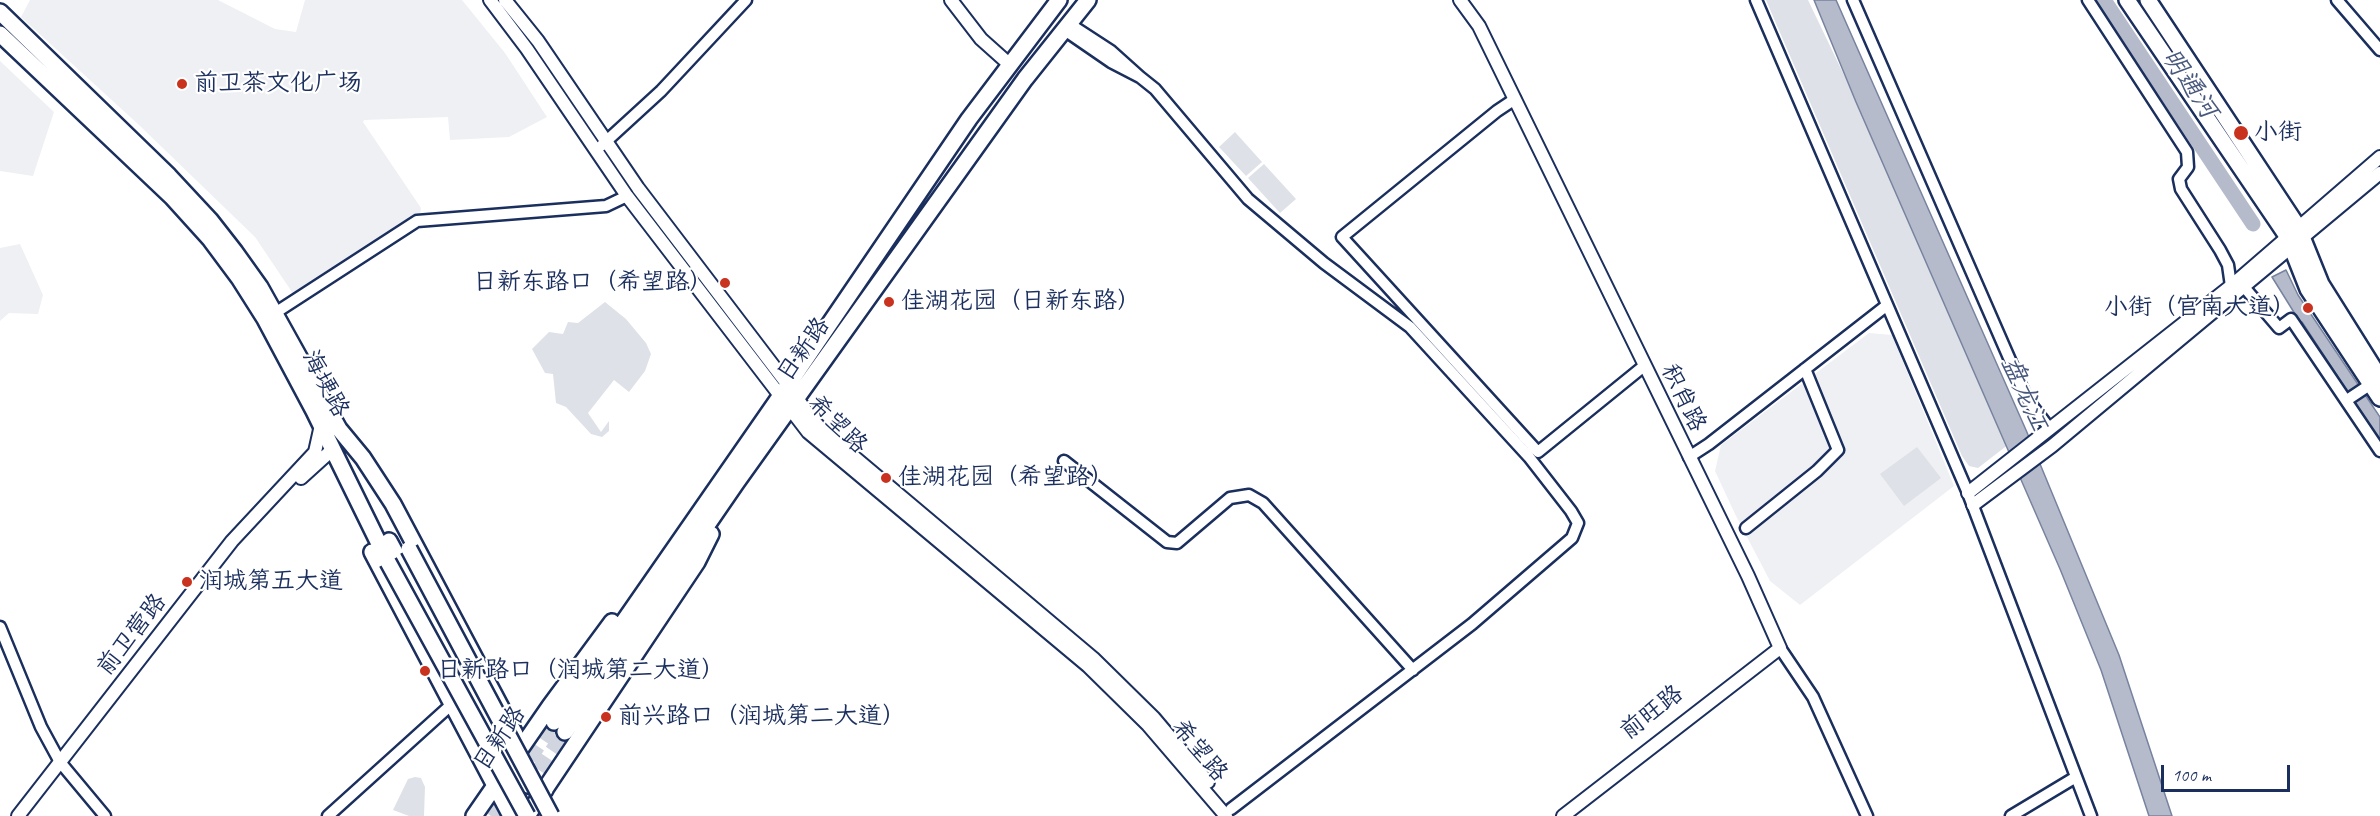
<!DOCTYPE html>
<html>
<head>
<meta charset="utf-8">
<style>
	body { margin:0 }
	#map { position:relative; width:2380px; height:816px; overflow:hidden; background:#fff; font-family:Caveat,sans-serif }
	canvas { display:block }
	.scale { position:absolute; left:2161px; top:765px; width:129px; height:27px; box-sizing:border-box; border:3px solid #1b2f5e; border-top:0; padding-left:8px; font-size:18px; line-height:21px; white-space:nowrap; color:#1b2f5e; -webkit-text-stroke:4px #fff; paint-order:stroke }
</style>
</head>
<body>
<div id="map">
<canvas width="2380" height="816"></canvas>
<div class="scale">100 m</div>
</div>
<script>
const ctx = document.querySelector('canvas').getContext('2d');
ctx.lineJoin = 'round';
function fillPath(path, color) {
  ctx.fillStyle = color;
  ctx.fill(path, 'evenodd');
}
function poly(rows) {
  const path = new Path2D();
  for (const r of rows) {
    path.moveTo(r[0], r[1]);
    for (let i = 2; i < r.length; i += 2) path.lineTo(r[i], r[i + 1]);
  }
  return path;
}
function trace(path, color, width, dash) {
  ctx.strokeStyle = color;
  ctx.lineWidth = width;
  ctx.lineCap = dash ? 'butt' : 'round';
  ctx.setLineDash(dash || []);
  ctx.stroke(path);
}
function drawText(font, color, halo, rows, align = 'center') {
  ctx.font = font + ' Caveat,"LXGW WenKai TC",sans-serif';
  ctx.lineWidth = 4.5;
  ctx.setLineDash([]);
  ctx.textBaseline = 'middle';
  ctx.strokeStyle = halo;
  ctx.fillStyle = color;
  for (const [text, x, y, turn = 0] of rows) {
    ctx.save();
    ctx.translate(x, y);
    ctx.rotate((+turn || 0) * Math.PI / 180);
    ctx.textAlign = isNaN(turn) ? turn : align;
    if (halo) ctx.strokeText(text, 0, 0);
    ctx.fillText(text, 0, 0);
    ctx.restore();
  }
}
fillPath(poly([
	[30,0,218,0,275,29,296,32,305,0,462,0,505,53,547,117,509,137,450,140,448,117,364,120,363,122,421,208,420,215,294,295,255,237,139,125,21,17],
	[0,61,54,112,33,176,0,171],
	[20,244,43,295,38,314,9,313,0,321,0,248],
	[1869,333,1892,335,1954,486,1800,605,1770,581,1736,516,1715,471,1721,445]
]), '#eff0f4');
fillPath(poly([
	[1766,0,1808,0,1855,98,2009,444,1978,468,1969,466,1962,456],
	[1235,132,1262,162,1246,176,1219,147],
	[1264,164,1296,199,1280,213,1248,178],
	[605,302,626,319,646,343,651,354,645,371,629,392,614,380,588,413,601,432,609,421,609,431,602,437,591,434,566,407,556,403,553,374,545,373,532,349,549,332,563,334,568,322,578,323],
	[1917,447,1941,478,1904,506,1880,474],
	[415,777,421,778,425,787,424,816,409,816,393,810,408,779]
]), '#dee1e7');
const water = poly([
	[1814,0,1836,0,2026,430,2119,655,2172,816,2149,816,2101,670,2060,569,1856,102,1814,0],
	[2286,270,2298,295,2380,417,2380,441,2302,322,2300,322,2272,277,2286,270]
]);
fillPath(water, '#b5bbca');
trace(water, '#77839f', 1.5);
trace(poly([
	[2104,0,2253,224]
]), '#b5bbca', 15);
trace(poly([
	[526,789,565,732],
	[491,816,554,722]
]), '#d1d5df', 15, [15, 8]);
const minor = poly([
	[1756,0,1968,493,2091,816],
	[1853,0,2027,399,2050,429],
	[2088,0,2187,152,2188,167,2179,179,2181,189,2220,250,2228,265,2231,286],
	[2337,0,2380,50],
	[1063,29,1111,62,1140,77,1111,51,1068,23],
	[1140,77,1155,89,1248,199,1324,263,1410,327,1529,457,1571,511,1578,523,1572,538,1472,624,1231,809],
	[1515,99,1497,111,1342,237,1538,452,1644,366],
	[601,146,661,91,746,0],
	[2244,287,2279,328,2291,319,2380,451],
	[275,313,417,221,606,206,627,196],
	[2347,400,2371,384],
	[1689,457,1709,444,1886,306],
	[1064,461,1167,542,1177,543,1230,498,1249,495,1263,503,1413,670],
	[1746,528,1817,471,1838,450,1805,369],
	[0,627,41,727,60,762,105,816],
	[1780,648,1813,697,1867,816],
	[328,816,452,704],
	[2011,816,2076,777]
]);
const tertiary = poly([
	[490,0,527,49,627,196,808,432,1088,666,1148,725,1226,816],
	[505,0,538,41,638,188,788,385,808,414,821,429,1093,658,1154,718,1208,782],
	[951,0,981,39,1009,64],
	[1460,0,1479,26,1748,576,1780,648,1563,816],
	[301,478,333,449],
	[1968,493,2231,286,2380,157],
	[1973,505,2052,446,2380,173],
	[18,816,232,541,315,452,321,425]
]);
const secondary = poly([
	[2127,0,2287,236,2308,289,2380,398],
	[2148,0,2298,227,2321,284,2380,378],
	[0,12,169,176,210,220,235,252,260,287,339,429,363,458,393,504,515,734],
	[0,34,172,197,210,239,239,278,265,319,314,411,388,562],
	[389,541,510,766,516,776,525,784,545,790],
	[372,552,511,816],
	[554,722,788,385,969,119,1059,0],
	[565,732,736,483,1025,79,1088,0],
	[474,816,550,706,612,622],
	[527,816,697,562,711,534]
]);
trace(minor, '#1b2f5e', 15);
trace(tertiary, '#1b2f5e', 16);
trace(secondary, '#1b2f5e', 20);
trace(minor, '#fff', 10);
trace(tertiary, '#fff', 12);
trace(secondary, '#fff', 15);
const secondaryBridge = poly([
	[409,549,551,816],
	[388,562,527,816]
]);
trace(secondaryBridge, '#1b2f5e', 20, []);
trace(secondaryBridge, '#fff', 15);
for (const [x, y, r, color] of [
	[182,84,6,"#c8321e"],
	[2241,133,8,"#c8321e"],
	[725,283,6,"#c8321e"],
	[889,302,6,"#c8321e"],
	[2308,308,6,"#c8321e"],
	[886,478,6,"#c8321e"],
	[187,582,6,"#c8321e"],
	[425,671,6,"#c8321e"],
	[606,717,6,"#c8321e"]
]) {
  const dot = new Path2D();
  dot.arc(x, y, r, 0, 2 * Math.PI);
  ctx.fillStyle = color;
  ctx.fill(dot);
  trace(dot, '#fff', 2);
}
drawText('24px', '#1b2f5e', '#fff', [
	["前卫茶文化广场",194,84],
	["小街",2254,133],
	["日新东路口（希望路）",713,283,"right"],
	["佳湖花园（日新东路）",901,302],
	["小街（官南大道）",2296,308,"right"],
	["佳湖花园（希望路）",898,478],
	["润城第五大道",199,582],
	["日新路口（润城第二大道）",437,671],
	["前兴路口（润城第二大道）",618,717]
], 'left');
drawText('24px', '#1b2f5e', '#fff', [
	["日新路",804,350,-55],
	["海埂路",325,384,62],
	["积肖路",1683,398,64],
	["希望路",837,425,44],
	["前卫营路",132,635,-52],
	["前旺路",1652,713,-38],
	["日新路",500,739,-56],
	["希望路",1199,751,50]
]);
drawText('italic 26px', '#49597e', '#fff', [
	["明通河",2189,84,56],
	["盘龙江",2024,394,66]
]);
</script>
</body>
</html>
